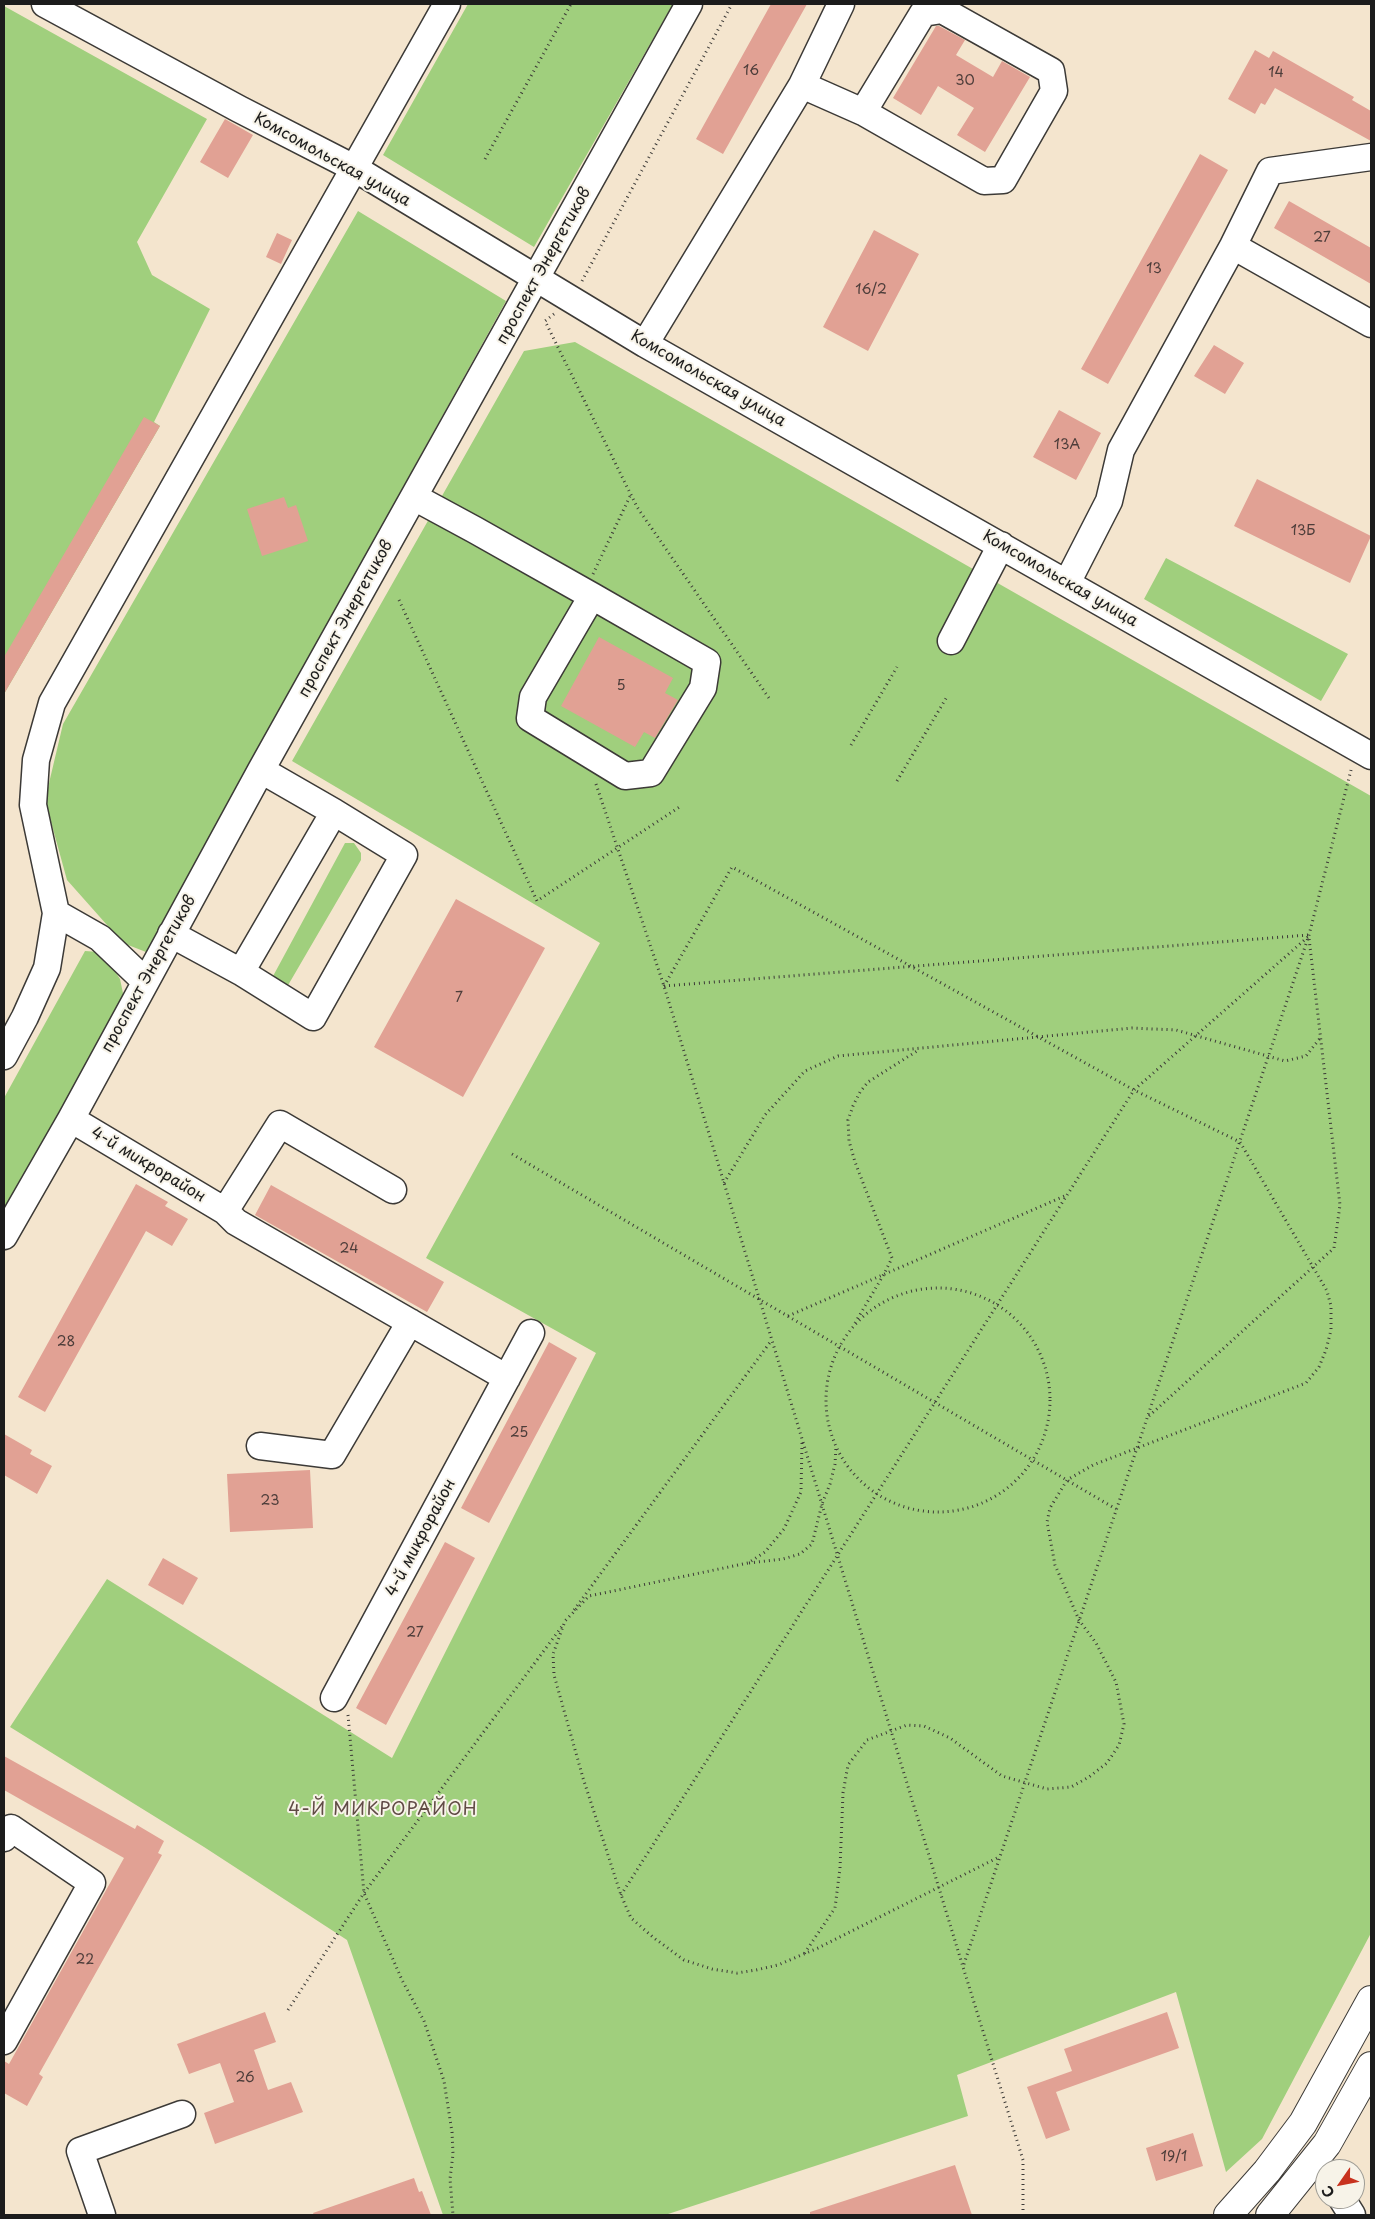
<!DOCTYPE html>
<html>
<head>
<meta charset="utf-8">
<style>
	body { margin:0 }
	#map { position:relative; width:1375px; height:2219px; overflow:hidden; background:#f4e5ce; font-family:"Playpen Sans",sans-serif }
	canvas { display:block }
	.frame { position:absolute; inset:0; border:5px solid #1c1c1c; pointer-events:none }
	.north { position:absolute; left:1315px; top:2159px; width:50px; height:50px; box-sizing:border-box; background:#f7f3e8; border:1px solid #9f9d96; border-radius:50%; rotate:237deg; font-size:14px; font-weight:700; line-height:20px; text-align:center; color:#1c1c1c }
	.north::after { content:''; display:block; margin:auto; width:18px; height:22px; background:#c8321e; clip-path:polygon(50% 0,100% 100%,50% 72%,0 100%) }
</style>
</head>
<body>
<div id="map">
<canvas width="1375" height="2219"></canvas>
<div class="frame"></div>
<div class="north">С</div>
</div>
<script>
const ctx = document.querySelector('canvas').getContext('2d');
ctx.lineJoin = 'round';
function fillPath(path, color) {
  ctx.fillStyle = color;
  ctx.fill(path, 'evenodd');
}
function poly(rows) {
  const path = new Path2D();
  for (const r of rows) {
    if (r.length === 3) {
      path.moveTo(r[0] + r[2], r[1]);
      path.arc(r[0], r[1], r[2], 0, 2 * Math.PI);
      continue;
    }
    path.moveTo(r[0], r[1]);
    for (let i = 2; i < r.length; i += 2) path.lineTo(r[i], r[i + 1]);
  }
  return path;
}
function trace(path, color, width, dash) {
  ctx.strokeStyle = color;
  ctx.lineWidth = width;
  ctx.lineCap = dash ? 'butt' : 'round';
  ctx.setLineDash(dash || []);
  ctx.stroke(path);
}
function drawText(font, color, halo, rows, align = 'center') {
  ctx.font = font + ' "Playpen Sans",sans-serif';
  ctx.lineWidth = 4;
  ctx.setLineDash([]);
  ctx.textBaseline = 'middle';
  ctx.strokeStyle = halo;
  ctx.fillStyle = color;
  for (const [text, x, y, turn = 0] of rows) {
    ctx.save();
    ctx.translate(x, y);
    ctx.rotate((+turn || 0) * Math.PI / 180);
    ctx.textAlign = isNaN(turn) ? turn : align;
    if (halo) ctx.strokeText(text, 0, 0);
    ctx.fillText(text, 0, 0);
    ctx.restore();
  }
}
fillPath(poly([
	[468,4,673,4,534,247,383,155],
	[4,6,207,119,137,242,152,275,210,309,154,422,160,426,4,694],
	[358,211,506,301,146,952,123,943,67,880,45,800,63,724],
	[575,342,1371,796,1371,1933,1262,2139,1226,2172,1176,1992,957,2075,968,2116,665,2215,443,2215,347,1940,204,1847,10,1727,107,1579,392,1758,596,1353,426,1258,600,943,292,761,524,351],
	[1166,558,1348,654,1321,701,1144,599],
	[345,843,354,843,361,853,361,860,287,987,272,978],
	[85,951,99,952,111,965,120,979,124,998,4,1216,4,1098]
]), '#a0cf7d');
fillPath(poly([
	[771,4,807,4,723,154,696,139],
	[936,26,939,26,965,40,956,55,993,77,1002,61,1030,77,985,152,957,135,974,108,938,86,921,115,893,98],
	[1255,50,1269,58,1273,51,1354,97,1352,100,1371,111,1371,141,1275,88,1265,105,1261,103,1255,114,1228,99],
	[225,119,253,135,228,178,200,162],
	[1200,154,1228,170,1108,384,1081,369],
	[1289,201,1371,248,1371,284,1274,228],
	[874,230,919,254,868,351,823,327],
	[277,233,292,240,281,264,266,257],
	[1214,345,1244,363,1225,394,1194,376],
	[1059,410,1101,433,1076,480,1033,457],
	[144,417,160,426,4,694,4,657],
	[1257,479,1371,536,1350,583,1234,526],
	[284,497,288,508,296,505,308,541,262,556,247,509],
	[599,637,673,678,665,693,678,700,655,738,644,732,635,747,561,706],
	[456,899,545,948,463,1097,374,1047],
	[136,1184,168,1202,165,1206,188,1219,172,1246,146,1231,45,1412,18,1397],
	[271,1185,444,1282,427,1312,255,1215],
	[549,1342,577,1358,489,1523,461,1508],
	[4,1434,32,1450,30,1454,52,1466,37,1494,4,1475],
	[310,1470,313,1528,230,1532,227,1474],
	[445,1542,475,1558,386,1725,356,1708],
	[163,1558,198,1578,183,1605,148,1585],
	[4,1756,135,1829,137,1825,164,1841,158,1853,162,1855,39,2074,43,2077,27,2106,4,2093,4,2061,9,2064,124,1858,4,1790],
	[265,2012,276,2042,254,2050,268,2090,291,2082,303,2112,215,2144,204,2113,234,2102,220,2063,189,2074,177,2044],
	[1167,2012,1179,2048,1056,2092,1070,2130,1046,2139,1027,2087,1072,2071,1064,2049],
	[1193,2133,1203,2166,1156,2181,1146,2148],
	[955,2165,972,2215,810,2215,810,2212],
	[414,2178,419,2192,422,2191,431,2215,314,2215,313,2213]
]), '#e1a194');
const minor = poly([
	[45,4,239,109,354,168,645,344,1371,756],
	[802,85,863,112,923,13,942,10,1051,71,1054,91,1003,180,984,181,863,112],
	[1233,246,1371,324],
	[645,344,802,85,841,4],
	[414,497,475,530,592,596,707,662,703,688,651,773,625,776,530,718,533,697,592,596],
	[1067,583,1109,501,1121,450,1233,246,1270,171,1371,157],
	[951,641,1001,545],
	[56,913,100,938,145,981],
	[171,934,241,972,334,812,261,770],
	[241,972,313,1017,404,855,334,812],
	[4,1056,25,1017,47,968,56,913,33,805,36,760,52,703,447,4],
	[71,1119,225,1211,236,1222,507,1378],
	[225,1211,280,1124,393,1190],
	[4,1236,71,1119,261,770,689,4],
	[260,1446,332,1455,410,1322],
	[334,1698,531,1333],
	[4,1838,11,1828,92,1883,4,2041],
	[1342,2199,1352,2215],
	[102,2215,80,2151,182,2114]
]);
const major = poly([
	[1228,2215,1267,2171,1303,2123,1371,2000],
	[1270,2215,1327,2144,1371,2066]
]);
trace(minor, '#3c3a37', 29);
trace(major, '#3c3a37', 30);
trace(poly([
	[485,159,571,4],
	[582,281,732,4],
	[554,314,545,321,637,507,771,701],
	[593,574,631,494],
	[399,600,537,901,681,806],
	[851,745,897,667],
	[897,781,948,695],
	[596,784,664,986,963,1967],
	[664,986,732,867,1134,1090,1240,1142,1313,1267,1327,1291,1331,1306,1331,1330,1326,1350,1319,1367,1306,1383,1093,1465,1067,1480,1050,1508,1047,1522,1055,1565,1079,1620,1096,1643,1116,1682,1124,1724,1119,1745,1107,1763,1089,1777,1071,1787,1047,1789,1002,1776,950,1738,924,1726,907,1725,867,1740,848,1765,843,1793,840,1868,835,1908,804,1954],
	[664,986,1308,935],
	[512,1154,1116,1509],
	[724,1183,765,1115,805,1071,838,1056,1132,1028,1176,1030,1285,1061,1306,1056,1321,1037],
	[938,1400,112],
	[788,1316,1067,1195],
	[855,1323,884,1274,892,1258,855,1162,849,1141,848,1120,853,1106,860,1092,868,1082,917,1051],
	[1149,1416,1334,1248,1340,1205,1309,938],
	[802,1443,801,1492,784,1529,765,1552,748,1563,589,1596,565,1621,553,1654,554,1675,583,1778,621,1895,631,1918,654,1938,684,1960,712,1969,737,1973,756,1970,778,1965,818,1948,999,1857],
	[749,1563,783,1559,800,1554,812,1544,822,1504,830,1484,835,1464,836,1447],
	[574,1610,771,1341],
	[348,1715,364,1893,402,1980,424,2021,444,2081,452,2132,453,2154,450,2179,453,2215],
	[621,1895,1134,1090,1309,936],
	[288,2010,364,1893,563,1625],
	[1023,2215,1023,2160,963,1967,1309,935,1351,770]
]), '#3c3a37', 3, [1, 4]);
trace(minor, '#fff', 26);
trace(major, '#fff', 28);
drawText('14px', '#4d3d3a', null, [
	["16",751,71],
	["14",1276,73],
	["30",965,81],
	["27",1322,238],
	["13",1154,269],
	["16/2",871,290],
	["13А",1067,445],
	["13Б",1303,531],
	["5",621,686],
	["7",459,998],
	["24",349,1249],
	["28",66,1342],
	["25",519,1433],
	["23",270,1501],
	["27",415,1633],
	["22",85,1960],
	["26",245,2078],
	["19/1",1174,2157]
]);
drawText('16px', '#1c1c1c', '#f7f3e8', [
	["Комсомольская улица",332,160,29],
	["проспект Энергетиков",544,266,-61],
	["Комсомольская улица",708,379,30],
	["Комсомольская улица",1060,579,30],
	["проспект Энергетиков",346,619,-61],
	["проспект Энергетиков",149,974,-61],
	["4-й микрорайон",148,1165,31],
	["4-й микрорайон",421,1538,-62]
]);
ctx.letterSpacing = '1px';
drawText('18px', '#614b46', '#f7f3e8', [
	["4-Й МИКРОРАЙОН",383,1810]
]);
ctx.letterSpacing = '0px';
</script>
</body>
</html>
